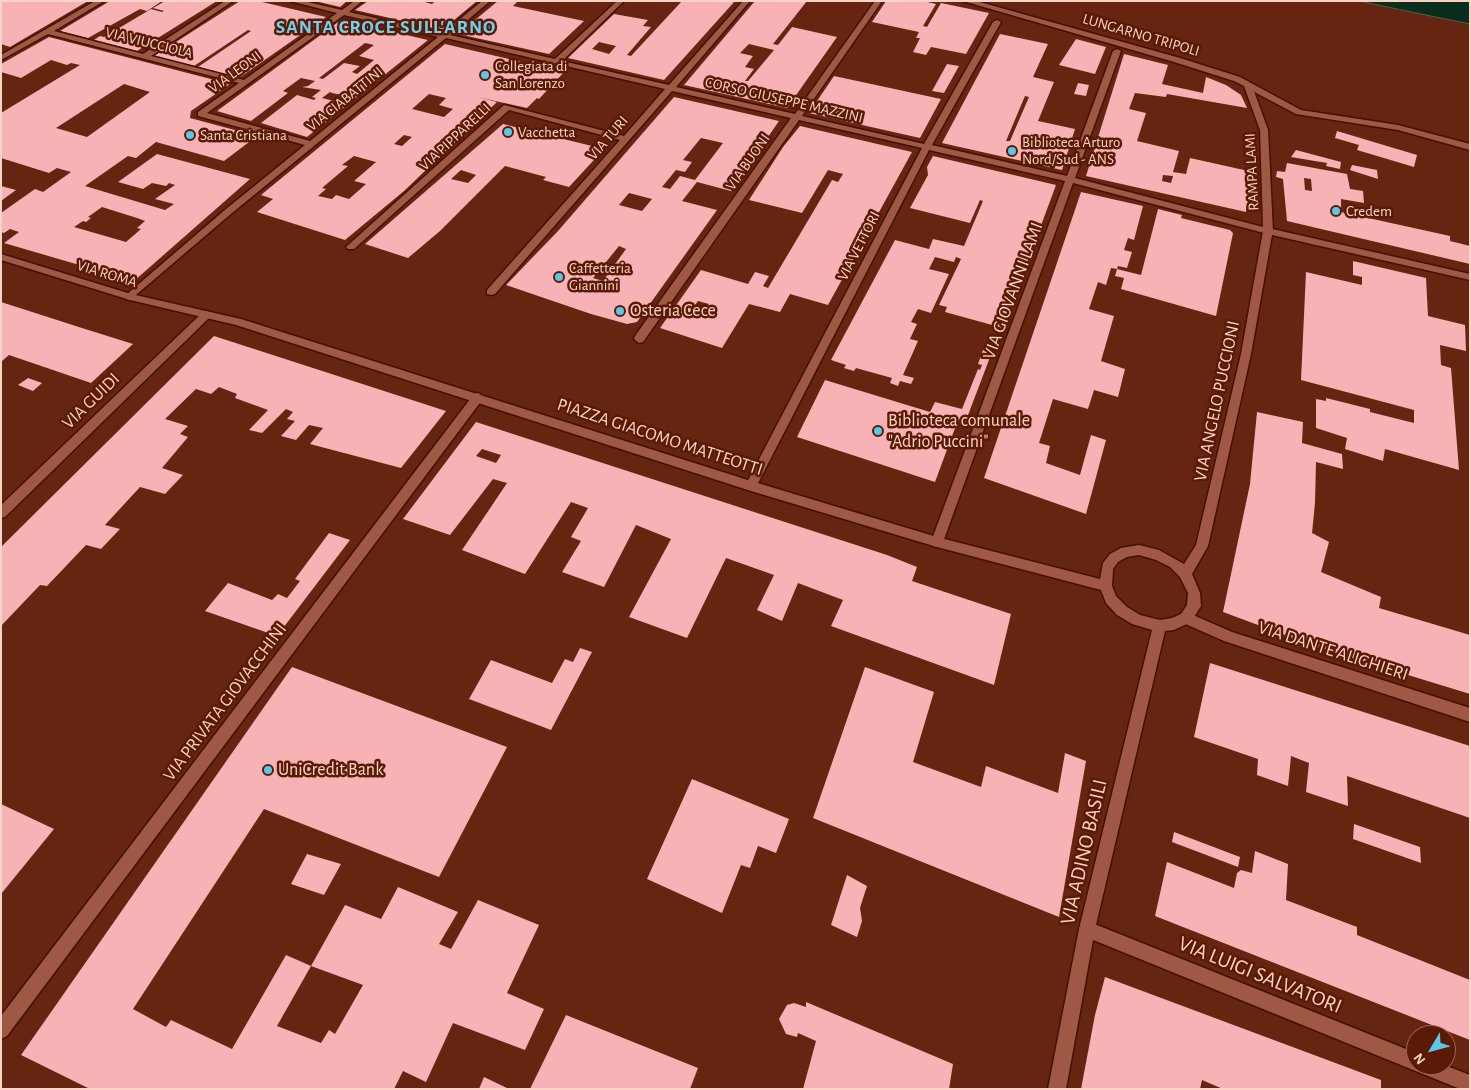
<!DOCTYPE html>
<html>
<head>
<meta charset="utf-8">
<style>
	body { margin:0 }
	#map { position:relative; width:1471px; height:1090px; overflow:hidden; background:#662511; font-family:"Alegreya Sans",sans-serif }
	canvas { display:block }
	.frame { position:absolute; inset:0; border:2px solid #fbd2c5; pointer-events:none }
	.north { position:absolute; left:1406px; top:1025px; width:50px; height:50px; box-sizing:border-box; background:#5a1a05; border:1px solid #9a6452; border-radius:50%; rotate:233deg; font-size:14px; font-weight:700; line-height:20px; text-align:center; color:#fbd2c5 }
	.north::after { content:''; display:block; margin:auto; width:18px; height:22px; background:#59c8e5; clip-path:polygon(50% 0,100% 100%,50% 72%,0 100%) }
</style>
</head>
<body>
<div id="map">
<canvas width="1471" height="1090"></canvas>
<div class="frame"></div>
<div class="north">N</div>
</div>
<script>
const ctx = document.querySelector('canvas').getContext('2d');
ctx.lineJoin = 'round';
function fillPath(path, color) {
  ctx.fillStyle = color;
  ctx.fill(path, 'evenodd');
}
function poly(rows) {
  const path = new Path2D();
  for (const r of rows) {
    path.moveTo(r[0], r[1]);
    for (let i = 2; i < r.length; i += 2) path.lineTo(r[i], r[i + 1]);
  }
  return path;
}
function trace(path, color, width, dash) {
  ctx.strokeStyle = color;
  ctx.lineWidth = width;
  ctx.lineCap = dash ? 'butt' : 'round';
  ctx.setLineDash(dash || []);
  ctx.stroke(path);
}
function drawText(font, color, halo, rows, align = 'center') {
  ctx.font = font + ' "Alegreya Sans",sans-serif';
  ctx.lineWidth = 5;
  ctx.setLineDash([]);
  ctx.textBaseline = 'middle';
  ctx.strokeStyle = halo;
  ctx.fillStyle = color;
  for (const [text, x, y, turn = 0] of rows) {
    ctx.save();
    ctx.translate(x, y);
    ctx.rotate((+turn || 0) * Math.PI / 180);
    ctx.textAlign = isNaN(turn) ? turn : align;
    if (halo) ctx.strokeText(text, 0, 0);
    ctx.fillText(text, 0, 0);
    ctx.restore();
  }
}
const water = poly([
	[1359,1,1470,1,1470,24,1392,8,1359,1]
]);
fillPath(water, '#0a2e1c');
trace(water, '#525f4f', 1);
fillPath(poly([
	[1,1,88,1,10,47,1,44],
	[110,1,162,1,147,11,140,9,88,38,60,31],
	[165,1,217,1,137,51,94,40,100,36,104,37,151,9,162,12,164,11,153,8],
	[240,1,258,1,326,17,239,78,198,67,251,31,248,30,194,66,154,56],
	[347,1,340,7,319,2,319,1],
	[368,1,421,1,432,4,435,1,477,1,442,30,355,10],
	[498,1,518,1,513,6,584,21,549,54,458,34],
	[682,1,735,1,664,80,568,58,614,14,648,20,643,26,651,27,627,55,631,56],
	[599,42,616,46,609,54,592,49],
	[755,1,807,1,773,44,778,45,792,27,837,37,787,108,684,85],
	[749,44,774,50,748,81,745,81,754,69,745,67,753,56,740,53],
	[886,1,923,1,936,4,923,26,927,27,941,3,989,13,966,54,931,47,926,55,913,52,920,38,916,38,919,32,872,22],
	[341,20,428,40,307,137,261,123,297,95,314,100,316,98,312,97,321,90,302,87,308,86,315,81,301,78,283,91,288,93,251,121,217,111],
	[365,43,374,45,359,56,374,60,357,74,352,72,360,66,344,63,323,79,319,78],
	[330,92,332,93,342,95,334,101,322,98],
	[1000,34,1048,44,1033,77,1054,82,1038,121,1075,129,1062,170,942,143],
	[1025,96,1029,97,1010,141,1006,141],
	[49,37,230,84,191,111,190,118,257,136,224,161,156,142,136,158,128,156,85,186,165,210,174,204,155,199,175,185,169,183,166,186,152,183,143,189,118,182,157,154,250,179,134,281,4,243,19,232,10,229,4,233,1,232,1,213,35,189,43,192,71,172,57,168,49,173,1,158,1,113,80,65,71,63,67,65,51,60,21,78,1,72,1,64],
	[124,84,150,92,87,137,56,128],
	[102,207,137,218,145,221,137,228,141,229,126,242,74,227,83,221,86,222,91,218,88,217],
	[1076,39,1106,47,1095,74,1059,65],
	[445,44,564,72,539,99,537,98,527,108,477,97,497,102,404,191,345,240,257,212,273,199,261,195],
	[429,94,446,98,439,105,453,109,444,117,412,109],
	[404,135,412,137,402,146,394,144],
	[354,156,376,162,354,181,366,184,349,199,336,195,332,199,318,196,326,189,322,188,348,166,342,165],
	[1124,54,1168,65,1162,84,1203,93,1206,77,1226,85,1241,95,1247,108,1167,94,1166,97,1135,93,1129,109,1146,113,1137,141,1179,151,1173,172,1186,174,1190,158,1253,172,1246,212,1086,176],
	[1163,175,1173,176,1171,183,1162,181],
	[947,64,959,66,944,93,932,91],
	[834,76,862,82,941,99,920,138,809,113],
	[1078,83,1089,85,1086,96,1074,94],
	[674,97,779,121,731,191,697,182,682,201,717,210,637,322,627,324,591,314,506,285,558,231],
	[701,138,723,143,695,180,680,176,670,189,662,187,676,170,685,172,692,162,683,160],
	[629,193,652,199,642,211,619,205],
	[619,246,626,249,603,281,593,278],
	[503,124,604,149,569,187,543,180,546,177,505,166,440,231,408,258,365,244],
	[461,170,476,175,468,183,451,179],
	[800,126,912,152,828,305,790,294,780,312,749,304,722,348,660,328,701,270,748,284,755,272,769,276,763,286,768,288,832,180,838,182,843,174,828,170,802,213,749,200,783,147],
	[698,301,709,304,706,308,695,305],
	[1337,131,1417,155,1414,167,1357,150,1359,145,1335,138],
	[1296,150,1341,162,1340,169,1326,166,1327,163,1291,157],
	[933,156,1056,185,1003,328,945,312,947,307,939,305,961,259,956,257,954,262,935,257,929,269,949,274,931,313,918,309,911,322,917,324,910,339,918,341,903,375,914,378,911,384,900,381,898,386,890,383,892,378,856,368,854,371,844,368,846,365,831,360,895,240,929,249,933,239,964,246,983,201,980,200,970,223,910,208,928,175,927,167],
	[1287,163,1347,174,1350,189,1363,191,1364,203,1341,199,1341,212,1450,236,1450,241,1470,246,1470,264,1287,221,1283,179,1276,177,1277,171,1285,172],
	[1304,178,1311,179,1312,191,1305,190],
	[1352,165,1377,170,1378,179,1350,170],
	[1,186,16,190,1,201],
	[1081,192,1143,206,1134,240,1128,238,1124,250,1132,252,1127,268,1118,266,1117,269,1111,268,1106,285,1098,282,1089,309,1114,316,1101,361,1125,369,1118,397,1094,390,1088,409,1053,399,1039,443,1050,446,1046,463,1080,475,1091,435,1106,440,1086,514,984,478],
	[1158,209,1182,215,1181,218,1230,230,1233,233,1216,316,1121,289,1124,278,1115,276,1117,269,1141,275],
	[1353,261,1426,278,1428,316,1465,325,1466,351,1440,345,1441,365,1451,368,1459,470,1385,449,1383,461,1345,449,1347,438,1316,428,1316,399,1326,401,1326,398,1370,409,1370,412,1414,423,1414,410,1301,380,1306,272,1362,285,1362,277,1353,275],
	[1,302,82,328,133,344,91,383,9,355,1,362],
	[214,336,446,411,401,468,310,444,323,428,309,425,296,440,281,436,295,421,287,419,293,412,286,409,262,433,249,430,268,410,235,398,237,394,219,387,211,394,196,389,165,419,188,426,180,434,188,437,162,468,183,475,165,494,140,487,105,525,120,529,101,549,86,545,47,586,40,585,1,626,1,547],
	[983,350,992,352,965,423,958,420,935,482,797,437,825,380,930,412,935,402,962,409,978,369,980,370,982,365,978,364],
	[28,378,42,383,33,391,18,385],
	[1257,412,1303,422,1302,443,1342,454,1343,469,1316,462,1315,503,1312,533,1329,542,1321,572,1381,597,1379,608,1470,635,1470,694,1320,648,1223,612,1250,484],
	[476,422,887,555,917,567,912,581,1011,614,994,685,831,626,843,600,798,583,782,621,757,610,774,575,726,558,687,638,629,617,671,539,636,525,604,587,562,572,581,541,571,537,588,508,571,502,525,574,462,550,507,483,493,479,450,535,403,519],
	[482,449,501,455,496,463,476,456],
	[329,533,350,540,277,636,205,611,228,583,272,600,278,594,287,598,300,581,295,579],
	[580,648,592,652,551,730,469,699,491,660,552,683,565,659,573,662],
	[1210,663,1470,746,1470,818,1347,776,1348,806,1306,792,1309,763,1291,756,1288,786,1257,775,1258,759,1194,737],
	[292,667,507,747,439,877,264,809,133,1009,166,1027,171,1020,232,1049,286,955,311,966,277,1026,321,1043,329,1030,335,1034,363,985,311,966,345,905,381,919,398,887,458,912,439,944,451,949,478,900,539,925,507,993,544,1009,525,1050,453,1023,426,1082,403,1071,394,1089,90,1089,21,1055],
	[865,667,934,692,913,762,981,787,986,766,1058,793,1065,753,1086,761,1059,917,813,818],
	[692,779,789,819,776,853,758,846,750,868,741,865,722,913,647,879],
	[1,804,54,829,1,894],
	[1354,824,1420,847,1421,863,1353,839],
	[1174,832,1240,857,1238,867,1172,842],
	[1255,851,1288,864,1286,900,1357,927,1357,935,1470,980,1470,1040,1155,916,1167,862,1234,888,1237,873,1241,870,1252,873],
	[307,854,341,864,324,895,291,884],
	[847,875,867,886,860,908,862,921,857,937,831,925],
	[1105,977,1381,1080,1381,1089,1223,1089,1202,1080,1200,1089,1081,1089,1095,1015],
	[806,1002,953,1064,949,1089,803,1089,816,1041,798,1033,797,1037,786,1034,779,1019,787,1005,794,1003,806,1007],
	[566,1015,698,1068,690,1089,530,1089],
	[484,1077,509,1089,479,1089]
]), '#f6b2b4');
const lane = poly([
	[1245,83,1251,83,1301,110,1398,125,1470,144,1470,150,1398,130,1296,114,1245,87,1245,83]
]);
const street = poly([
	[95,1,104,1,54,31,143,54,225,1,233,1,151,56,244,80,337,13,290,1,303,1,342,10,354,1,362,1,349,12,443,33,482,1,490,1,450,35,555,59,617,1,624,1,562,61,669,85,743,1,750,1,676,87,795,114,875,1,882,1,802,116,924,144,993,22,997,20,1001,22,932,145,1067,176,1113,51,1117,49,1121,51,1075,178,1263,227,1260,130,1244,86,1234,81,1174,62,963,1,976,1,1180,58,1240,77,1251,83,1268,130,1273,231,1268,234,1073,183,943,542,941,546,937,547,933,546,931,542,1065,181,929,150,755,489,751,491,745,486,922,148,799,120,643,342,639,343,634,339,635,336,791,118,672,91,495,294,491,295,487,294,487,290,620,140,509,110,354,249,348,249,346,247,504,105,624,136,665,89,446,38,232,213,130,300,126,299,126,295,226,209,305,145,198,116,198,112,239,83,48,34,1,60,1,55,95,1],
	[344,15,438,37,310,141,207,113,344,15],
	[206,311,210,313,210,317,5,517,1,518,1,505,202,313,206,311],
	[478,393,484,397,482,400,7,1036,1,1039,1,1016,474,394,478,393],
	[1186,612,1232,632,1470,708,1470,722,1224,641,1181,622,1179,618,1181,614,1186,612],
	[1087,921,1416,1053,1416,1065,1444,1065,1470,1075,1470,1089,1460,1089,1081,935,1079,929,1081,923,1087,921]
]);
const secondary = poly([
	[1268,228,1470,274,1470,280,1272,235,1251,354,1208,546,1192,574,1200,593,1201,606,1191,622,1174,630,1165,631,1095,929,1066,1089,1048,1089,1079,929,1152,630,1132,624,1117,615,1106,603,1101,590,937,547,751,491,236,325,130,300,1,260,1,254,131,294,241,319,751,481,937,537,1100,579,1103,563,1110,554,1121,548,1139,545,1159,550,1184,564,1196,545,1241,354,1263,231,1268,228],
	[1139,555,1156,560,1170,567,1180,577,1188,593,1187,605,1181,614,1172,618,1160,620,1140,615,1127,607,1116,596,1112,586,1113,569,1118,562,1127,557,1139,555]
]);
trace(lane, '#421103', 3);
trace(street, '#421103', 3);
trace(secondary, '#421103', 3);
fillPath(lane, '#9e5843');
fillPath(street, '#9e5843');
fillPath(secondary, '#9e5843');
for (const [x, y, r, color] of [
	[485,75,5,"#59c8e5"],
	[508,132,5,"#59c8e5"],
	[190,135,5,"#59c8e5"],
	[1012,151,5,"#59c8e5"],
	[1336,211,5,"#59c8e5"],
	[559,277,5,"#59c8e5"],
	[620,311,5,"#59c8e5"],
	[878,431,5,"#59c8e5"],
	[268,770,5,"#59c8e5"]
]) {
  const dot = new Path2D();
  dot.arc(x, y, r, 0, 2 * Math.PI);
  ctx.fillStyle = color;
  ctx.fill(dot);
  trace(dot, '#5a1a05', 2);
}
drawText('15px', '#fbd2c5', '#5a1a05', [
	["LUNGARNO TRIPOLI",1141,35,16],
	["VIA VIUCCIOLA",149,43,14],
	["VIA LEONI",235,72,-36],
	["VIA CIABATTINI",345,99,-39],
	["CORSO GIUSEPPE MAZZINI",784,100,13],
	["VIA PIPPARELLI",455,137,-43],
	["VIA TURI",608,138,-49],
	["VIA BUONI",748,162,-55],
	["RAMPA LAMI",1252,172,-93],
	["VIA VETTORI",859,246,-63],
	["VIA ROMA",107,274,17]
]);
drawText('15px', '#fbd2c5', '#5a1a05', [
	["Collegiata di",495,66],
	["San Lorenzo",495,83],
	["Vacchetta",518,132],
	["Santa Cristiana",200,135],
	["Biblioteca Arturo",1022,142],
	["Nord/Sud - ANS",1022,159],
	["Credem",1346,211],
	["Caffetteria",569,268],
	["Giannini",569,285]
], 'left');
drawText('18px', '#fbd2c5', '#5a1a05', [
	["VIA GIOVANNI LAMI",1013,291,-70],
	["VIA GUIDI",91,401,-44],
	["VIA ANGELO PUCCIONI",1217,401,-78],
	["PIAZZA GIACOMO MATTEOTTI",660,437,18],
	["VIA DANTE ALIGHIERI",1333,651,18],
	["VIA PRIVATA GIOVACCHINI",225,702,-53]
]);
drawText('18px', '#fbd2c5', '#5a1a05', [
	["Osteria Cece",630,311],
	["Biblioteca comunale",888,421],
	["\"Adrio Puccini\"",888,442],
	["UniCredit Bank",278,770]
], 'left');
ctx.letterSpacing = '1px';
drawText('bold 19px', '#6fd2ed', '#5a1a05', [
	["SANTA CROCE SULL'ARNO",386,27]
]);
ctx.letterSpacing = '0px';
drawText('21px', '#fbd2c5', '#5a1a05', [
	["VIA ADINO BASILI",1084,852,-77],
	["VIA LUIGI SALVATORI",1260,975,22]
]);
</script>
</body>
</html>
